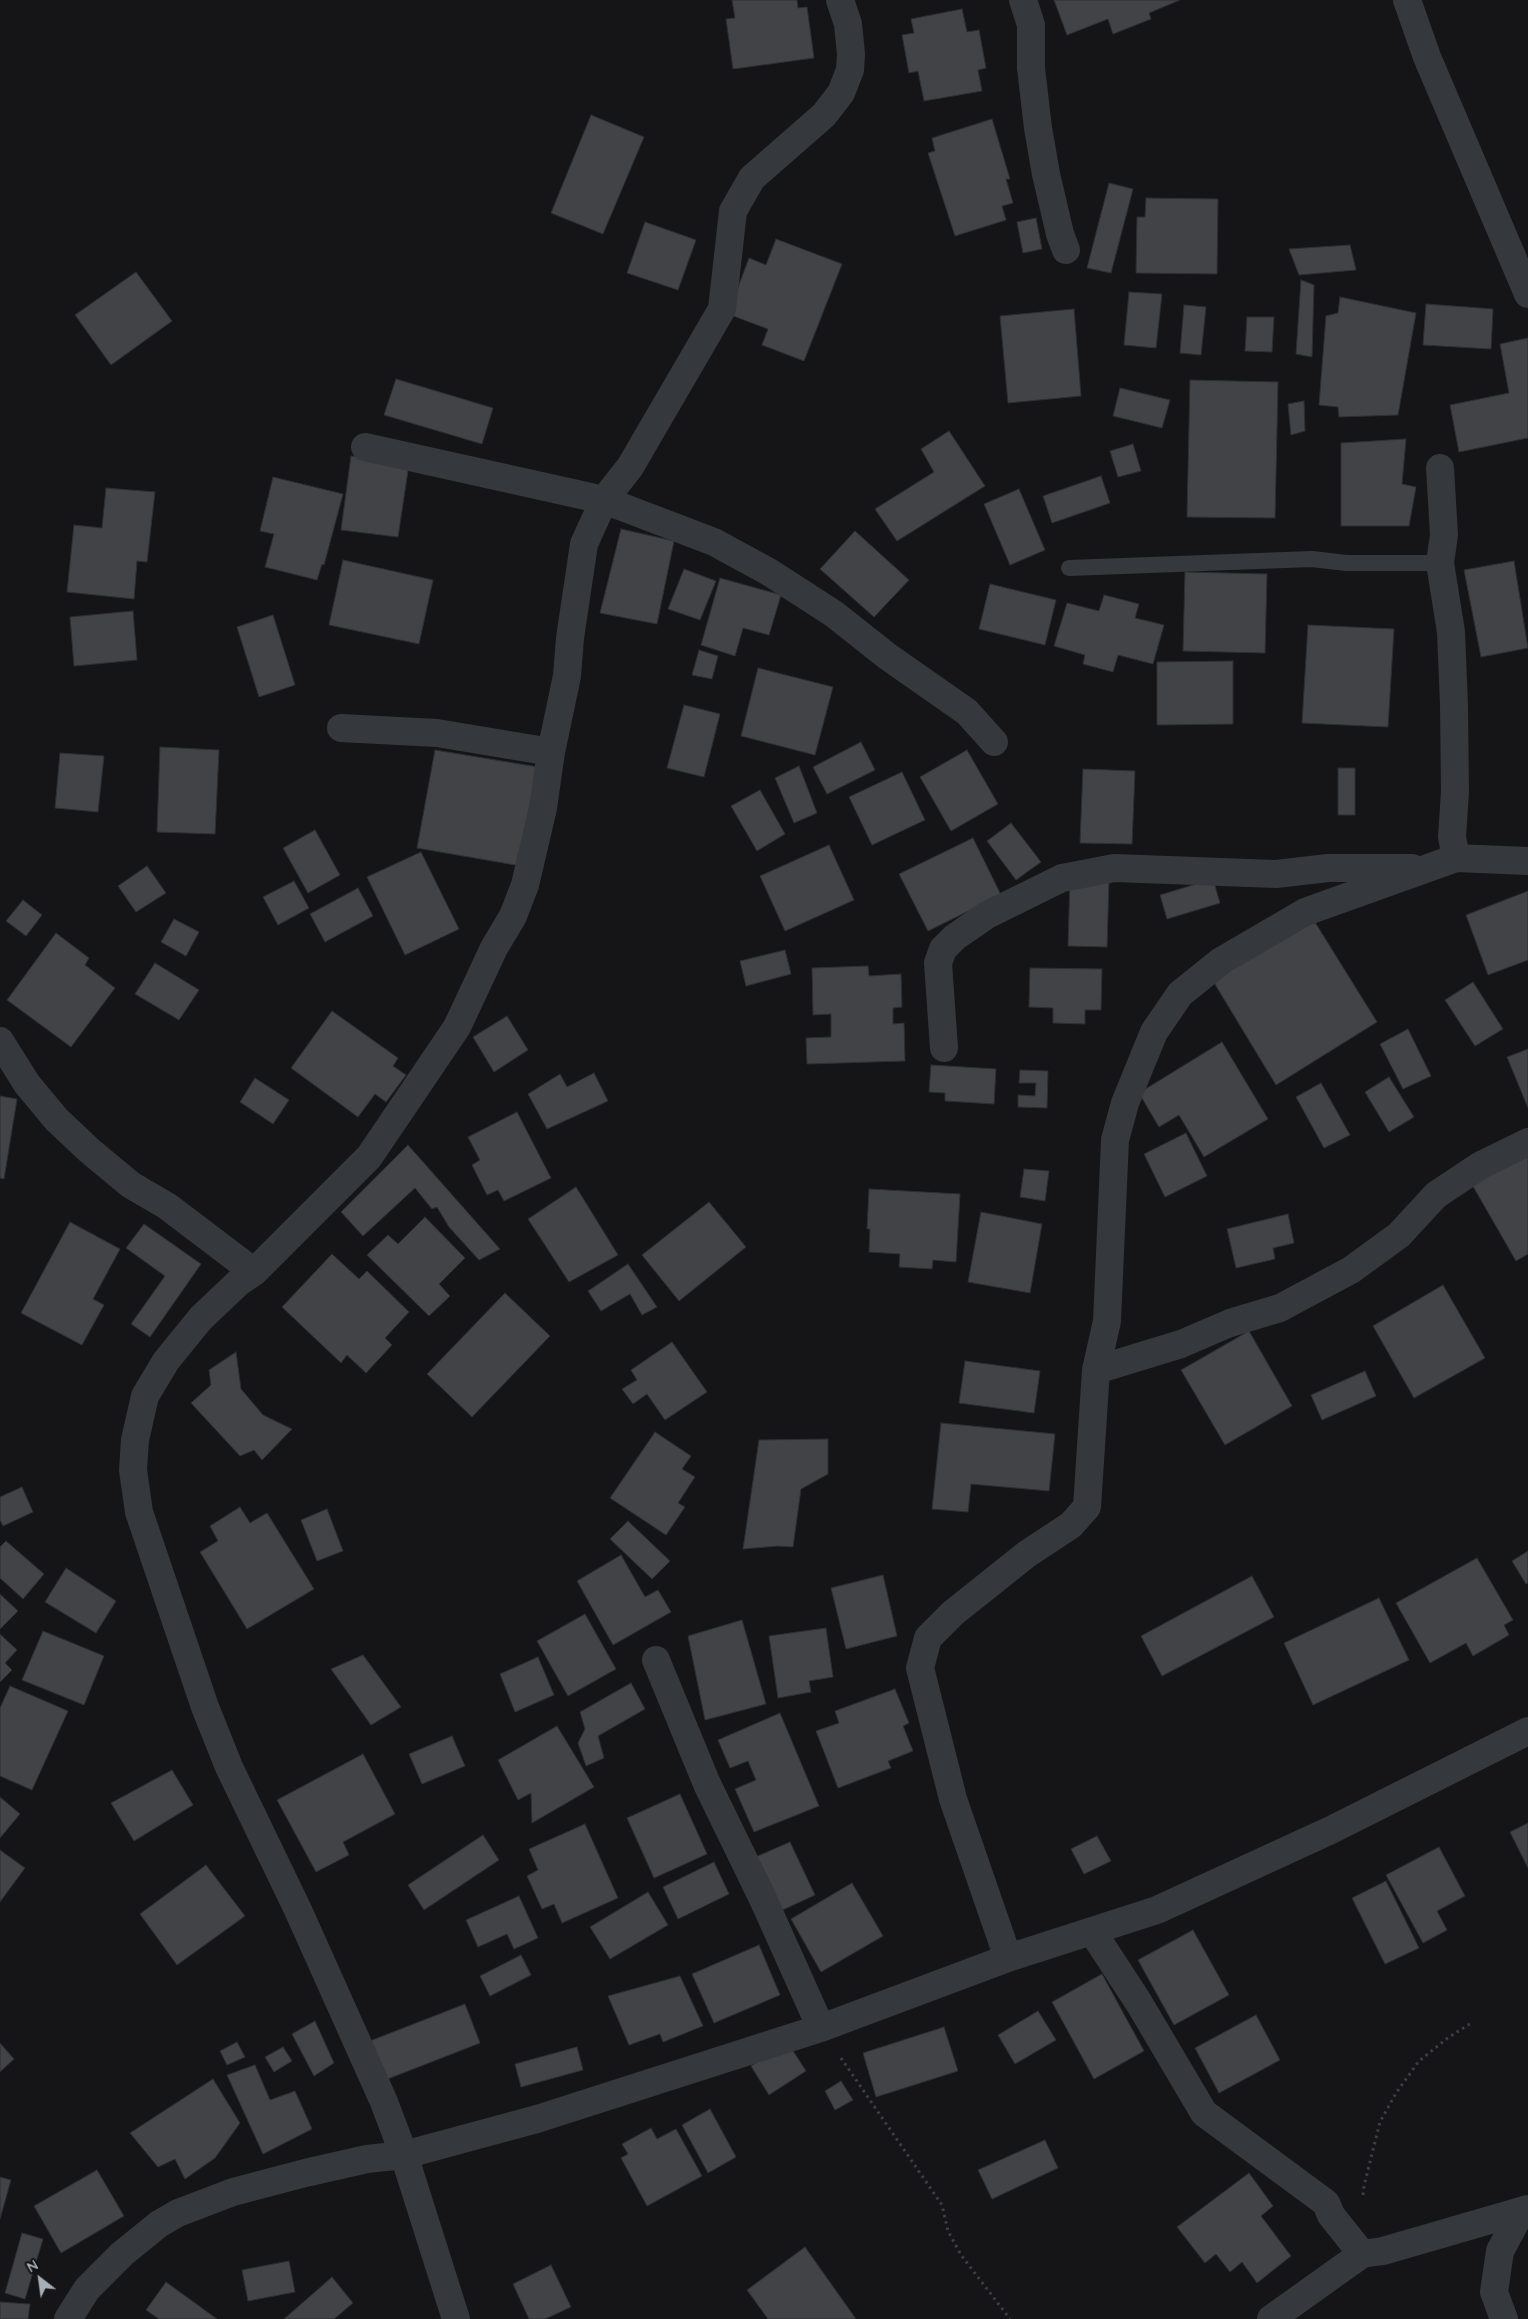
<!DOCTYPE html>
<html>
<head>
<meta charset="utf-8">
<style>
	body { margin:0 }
	#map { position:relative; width:1528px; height:2319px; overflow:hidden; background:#151517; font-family:Quicksand,sans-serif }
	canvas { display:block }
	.north { position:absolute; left:15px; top:2254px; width:50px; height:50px; -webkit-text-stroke:4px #101012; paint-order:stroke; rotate:330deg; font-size:14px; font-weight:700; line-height:20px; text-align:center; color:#a5afb8 }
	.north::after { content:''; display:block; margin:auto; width:18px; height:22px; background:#a5afb8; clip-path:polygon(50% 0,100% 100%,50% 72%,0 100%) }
</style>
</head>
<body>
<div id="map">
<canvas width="1528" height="2319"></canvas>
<div class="north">N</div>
</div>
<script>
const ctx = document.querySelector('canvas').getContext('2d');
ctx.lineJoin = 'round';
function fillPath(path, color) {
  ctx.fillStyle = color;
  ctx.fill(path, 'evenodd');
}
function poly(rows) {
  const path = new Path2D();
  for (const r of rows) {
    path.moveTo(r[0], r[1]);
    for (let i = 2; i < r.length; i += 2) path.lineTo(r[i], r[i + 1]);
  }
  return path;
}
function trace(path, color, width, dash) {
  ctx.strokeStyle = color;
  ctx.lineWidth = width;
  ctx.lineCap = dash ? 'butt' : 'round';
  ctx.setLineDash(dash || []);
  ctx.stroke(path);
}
const building = poly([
	[732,0,797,0,798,8,807,7,814,58,733,69,726,19,735,18,732,0],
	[1054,0,1180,0,1149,13,1151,19,1113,34,1108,19,1067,35,1054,0],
	[962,9,967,32,979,30,986,68,978,70,982,91,924,101,918,71,909,73,902,35,914,33,911,19,962,9],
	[591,115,644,137,603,234,551,213,591,115],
	[992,119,1010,179,1006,179,1013,203,1002,206,1006,220,955,236,928,153,935,151,932,138,992,119],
	[1109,183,1133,189,1111,273,1087,268,1109,183],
	[1146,198,1218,199,1217,274,1136,273,1137,217,1145,217,1146,198],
	[1036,218,1042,249,1023,253,1017,222,1036,218],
	[645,222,696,240,678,290,627,273,645,222],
	[776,239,842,264,804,361,762,345,768,329,728,314,749,258,766,265,776,239],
	[1350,245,1356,270,1299,275,1289,249,1350,245],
	[136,272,172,321,111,365,75,315,136,272],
	[1301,280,1314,285,1312,357,1296,354,1301,280],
	[1129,292,1162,294,1156,348,1124,345,1129,292],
	[1340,297,1416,313,1398,415,1339,417,1338,407,1319,405,1326,316,1338,313,1340,297],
	[1426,304,1493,309,1491,349,1423,345,1426,304],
	[1184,305,1206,307,1201,355,1180,353,1184,305],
	[1074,309,1081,396,1008,403,1000,316,1074,309],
	[1247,317,1274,317,1272,352,1245,351,1247,317],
	[1528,338,1528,438,1459,452,1450,405,1509,393,1500,344,1528,338],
	[396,379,493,408,482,444,384,415,396,379],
	[1190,380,1278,382,1275,518,1187,517,1190,380],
	[1120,388,1170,400,1162,428,1113,416,1120,388],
	[1304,401,1305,431,1291,435,1288,404,1304,401],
	[949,431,985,486,897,541,875,509,934,472,921,449,949,431],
	[1406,439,1402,484,1416,487,1409,526,1341,526,1341,443,1406,439],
	[1133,444,1141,471,1118,477,1110,451,1133,444],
	[351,456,409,464,398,537,341,530,351,456],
	[1101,476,1110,503,1052,523,1043,496,1101,476],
	[273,477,343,494,324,565,322,564,317,580,265,567,274,534,260,531,273,477],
	[106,488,155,492,147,562,137,561,134,599,67,592,74,525,102,528,106,488],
	[1019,489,1045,550,1010,565,984,504,1019,489],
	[621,529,674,541,657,624,600,613,621,529],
	[855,531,909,580,874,617,820,569,855,531],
	[343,560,433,580,419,644,329,625,343,560],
	[1514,561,1528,648,1481,657,1464,570,1514,561],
	[684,569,716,581,700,620,668,609,684,569],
	[1185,572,1267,574,1265,653,1183,651,1185,572],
	[720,578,781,595,769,635,743,628,735,656,701,645,720,578],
	[990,584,1056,600,1045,645,979,629,990,584],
	[1104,595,1139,604,1135,618,1164,625,1153,664,1118,655,1113,672,1083,664,1085,655,1054,646,1067,603,1099,611,1104,595],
	[133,611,137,660,74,666,70,617,133,611],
	[273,615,295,685,259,697,237,627,273,615],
	[1308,625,1394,629,1388,727,1302,723,1308,625],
	[699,650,718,656,712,679,692,675,699,650],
	[1233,661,1233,724,1157,725,1157,662,1233,661],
	[758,668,833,687,815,755,741,736,758,668],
	[684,705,720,714,704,777,667,768,684,705],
	[861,742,875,770,827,794,813,767,861,742],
	[160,747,219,750,215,834,157,832,160,747],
	[435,750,538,767,521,866,417,848,435,750],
	[967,750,998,804,951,831,920,777,967,750],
	[60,753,104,756,98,812,55,808,60,753],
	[799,766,817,813,794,823,775,778,799,766],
	[1338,768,1355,768,1355,815,1338,815,1338,768],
	[1083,769,1135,771,1132,844,1080,843,1083,769],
	[902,772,925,820,872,845,849,797,902,772],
	[760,790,785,834,757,851,731,806,760,790],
	[1011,823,1041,862,1016,880,987,841,1011,823],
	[315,830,340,875,308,893,283,848,315,830],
	[973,838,1001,895,928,931,899,874,973,838],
	[829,845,854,900,785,931,760,876,829,845],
	[421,852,459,929,405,955,367,877,421,852],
	[147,866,166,893,136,912,118,886,147,866],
	[1070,879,1109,880,1107,947,1068,946,1070,879],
	[1213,879,1220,903,1167,919,1160,895,1213,879],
	[294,881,309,908,278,925,263,897,294,881],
	[358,888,373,916,325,942,310,914,358,888],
	[1528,891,1528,960,1488,975,1466,915,1528,891],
	[23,900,42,915,26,936,6,921,23,900],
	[174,919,199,932,186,956,161,942,174,919],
	[1313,919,1377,1022,1276,1085,1213,981,1313,919],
	[56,933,89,958,85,965,115,988,71,1047,7,1000,56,933],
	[785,950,791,974,746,986,740,961,785,950],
	[155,963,199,990,179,1020,135,994,155,963],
	[868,966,869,976,901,974,902,1007,893,1008,893,1024,904,1023,905,1061,807,1064,806,1038,831,1037,831,1014,813,1015,812,968,868,966],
	[1030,968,1102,969,1101,1010,1085,1010,1085,1024,1053,1023,1053,1008,1029,1007,1030,968],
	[1473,982,1503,1029,1475,1046,1445,1000,1473,982],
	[332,1011,398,1058,393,1066,406,1075,386,1102,375,1094,358,1117,291,1068,332,1011],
	[507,1016,528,1050,494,1072,473,1037,507,1016],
	[1408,1029,1431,1076,1403,1089,1380,1044,1408,1029],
	[1222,1042,1268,1119,1204,1157,1179,1115,1159,1127,1139,1093,1222,1042],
	[1528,1049,1528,1108,1507,1057,1528,1049],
	[931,1065,996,1069,994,1104,945,1101,945,1093,929,1092,931,1065],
	[1020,1070,1048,1071,1047,1108,1018,1107,1018,1095,1035,1096,1036,1083,1019,1083,1020,1070],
	[594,1073,608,1101,547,1129,528,1094,560,1074,567,1087,594,1073],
	[1389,1077,1414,1117,1389,1132,1365,1092,1389,1077],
	[255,1078,289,1100,273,1124,240,1102,255,1078],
	[1321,1083,1350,1135,1324,1148,1296,1097,1321,1083],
	[0,1096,17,1099,4,1179,0,1178,0,1096],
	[517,1112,551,1178,504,1201,498,1190,487,1195,472,1165,480,1160,468,1137,517,1112],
	[1186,1133,1207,1176,1165,1197,1144,1154,1186,1133],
	[408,1145,500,1249,479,1260,449,1227,437,1207,432,1209,415,1188,363,1236,341,1212,408,1145],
	[1528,1147,1528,1254,1516,1261,1470,1181,1528,1147],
	[1024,1169,1049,1171,1045,1201,1020,1197,1024,1169],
	[576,1187,618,1255,569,1282,528,1219,576,1187],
	[869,1189,960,1194,956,1262,933,1260,932,1269,899,1267,900,1254,869,1252,870,1229,867,1229,869,1189],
	[709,1202,746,1247,679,1301,642,1255,709,1202],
	[981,1212,1042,1224,1030,1293,968,1282,981,1212],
	[1288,1214,1294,1243,1273,1248,1275,1259,1236,1268,1227,1229,1288,1214],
	[425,1217,465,1258,439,1284,450,1296,429,1316,367,1255,388,1235,398,1244,425,1217],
	[70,1222,120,1249,93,1299,104,1305,82,1345,21,1313,70,1222],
	[144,1224,201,1264,150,1337,131,1324,165,1276,126,1248,144,1224],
	[332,1254,359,1279,367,1271,409,1312,385,1338,392,1345,366,1373,347,1355,341,1363,282,1307,332,1254],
	[628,1264,657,1307,642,1315,630,1294,601,1311,588,1291,628,1264],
	[1443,1285,1485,1358,1414,1398,1373,1326,1443,1285],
	[505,1293,550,1336,472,1417,427,1374,505,1293],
	[1249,1331,1292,1406,1225,1445,1181,1370,1249,1331],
	[672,1342,707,1392,665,1420,647,1394,633,1404,622,1389,637,1380,631,1370,672,1342],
	[236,1352,241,1389,263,1415,292,1429,262,1460,254,1450,240,1456,191,1403,211,1385,209,1370,236,1352],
	[965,1361,1040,1371,1034,1413,959,1403,965,1361],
	[1365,1371,1376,1396,1322,1420,1311,1395,1365,1371],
	[941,1423,1055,1434,1049,1491,971,1484,968,1512,932,1509,941,1423],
	[655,1432,691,1456,682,1469,695,1477,678,1503,685,1507,666,1535,610,1498,655,1432],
	[828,1439,828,1474,801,1489,793,1547,778,1546,743,1549,759,1440,828,1439],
	[22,1487,33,1512,3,1526,0,1520,0,1497,22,1487],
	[240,1507,250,1523,267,1513,314,1589,247,1629,200,1552,218,1541,210,1526,240,1507],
	[327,1509,343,1551,317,1561,301,1520,327,1509],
	[628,1521,670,1561,652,1579,610,1539,628,1521],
	[6,1541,44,1574,23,1599,0,1578,0,1547,6,1541],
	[1528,1551,1528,1583,1526,1584,1512,1561,1528,1551],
	[621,1555,645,1597,658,1590,671,1612,613,1645,577,1581,621,1555],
	[1477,1558,1513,1620,1504,1625,1509,1635,1473,1656,1466,1643,1430,1663,1396,1603,1477,1558],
	[66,1568,116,1601,96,1633,45,1602,66,1568],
	[883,1575,897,1636,846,1649,831,1588,883,1575],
	[1252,1576,1274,1617,1162,1676,1141,1636,1252,1576],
	[0,1594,18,1611,0,1629,0,1594],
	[1379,1598,1409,1660,1313,1705,1284,1643,1379,1598],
	[585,1614,616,1669,568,1696,537,1641,585,1614],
	[742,1620,766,1704,705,1720,688,1636,742,1620],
	[826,1628,833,1677,809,1681,811,1692,778,1698,769,1636,826,1628],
	[43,1631,104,1656,84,1705,22,1680,43,1631],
	[0,1634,17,1650,5,1663,12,1670,0,1682,0,1634],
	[363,1655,401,1707,371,1725,331,1669,363,1655],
	[538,1657,554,1695,515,1712,500,1674,538,1657],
	[631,1683,645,1709,598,1736,604,1758,586,1766,578,1743,585,1729,580,1712,631,1683],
	[10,1686,68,1711,32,1790,0,1776,0,1708,10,1686],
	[895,1689,909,1723,903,1726,913,1751,888,1761,891,1768,838,1788,816,1731,839,1723,835,1711,895,1689],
	[780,1713,819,1806,754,1832,735,1789,756,1780,748,1761,730,1768,718,1740,780,1713],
	[557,1726,594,1787,532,1823,531,1793,518,1800,498,1760,557,1726],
	[452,1736,465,1766,422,1784,409,1754,452,1736],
	[363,1754,395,1814,343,1842,349,1855,316,1872,277,1800,363,1754],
	[172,1770,193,1805,134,1841,111,1803,172,1770],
	[680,1794,707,1854,654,1878,627,1818,680,1794],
	[0,1797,20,1814,0,1838,0,1797],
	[1528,1823,1528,1868,1510,1832,1528,1823],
	[585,1824,618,1898,562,1923,554,1904,542,1909,527,1876,538,1870,529,1849,585,1824],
	[483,1835,499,1860,424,1910,408,1885,483,1835],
	[1097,1836,1111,1861,1084,1874,1071,1849,1097,1836],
	[790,1842,815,1895,776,1913,751,1859,790,1842],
	[1439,1847,1465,1896,1437,1911,1447,1930,1423,1943,1386,1875,1439,1847],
	[0,1850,25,1868,0,1902,0,1850],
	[714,1862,729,1894,678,1919,663,1887,714,1862],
	[206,1865,245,1916,177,1965,140,1914,206,1865],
	[1386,1881,1419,1948,1385,1964,1352,1898,1386,1881],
	[852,1883,883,1936,821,1972,791,1919,852,1883],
	[648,1892,668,1925,610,1959,590,1927,648,1892],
	[519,1896,538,1938,514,1949,507,1934,478,1947,466,1920,519,1896],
	[1193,1930,1229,1995,1174,2025,1138,1960,1193,1930],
	[759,1945,780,1995,714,2023,692,1974,759,1945],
	[521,1955,531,1975,490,1996,480,1976,521,1955],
	[1102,1974,1144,2051,1094,2079,1052,2002,1102,1974],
	[680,1976,703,2026,663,2042,660,2034,629,2045,608,1996,680,1976],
	[465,2004,480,2043,385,2080,370,2041,465,2004],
	[1038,2011,1056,2040,1015,2064,998,2035,1038,2011],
	[1256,2015,1280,2060,1219,2093,1195,2048,1256,2015],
	[315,2021,334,2063,314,2076,292,2034,315,2021],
	[944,2027,958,2071,876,2097,863,2053,944,2027],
	[237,2042,245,2057,227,2065,220,2051,237,2042],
	[0,2043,14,2059,0,2072,0,2043],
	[788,2043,806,2071,769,2095,751,2066,788,2043],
	[283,2047,292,2061,274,2072,265,2057,283,2047],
	[577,2047,583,2070,521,2087,515,2064,577,2047],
	[255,2065,270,2100,295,2091,312,2129,263,2154,227,2075,255,2065],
	[213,2079,240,2123,215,2158,185,2179,175,2159,158,2167,130,2133,213,2079],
	[841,2081,853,2100,835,2110,825,2091,841,2081],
	[710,2109,736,2157,708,2173,682,2125,710,2109],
	[651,2128,657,2139,676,2129,702,2176,647,2206,621,2158,628,2154,622,2144,651,2128],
	[1045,2140,1058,2168,992,2199,978,2170,1045,2140],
	[97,2170,124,2216,61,2253,34,2206,97,2170],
	[1249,2173,1273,2206,1261,2216,1291,2256,1257,2283,1242,2262,1230,2272,1216,2254,1205,2263,1177,2227,1249,2173],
	[0,2177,11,2180,0,2219,0,2177],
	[22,2233,43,2239,25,2299,5,2293,22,2233],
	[805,2247,856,2319,768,2319,747,2290,805,2247],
	[289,2261,295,2292,248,2301,242,2270,289,2261],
	[551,2265,571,2307,545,2319,529,2319,513,2284,551,2265],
	[332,2277,353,2303,334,2319,284,2319,332,2277],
	[166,2282,217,2319,159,2319,146,2310,166,2282],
	[0,2302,30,2304,28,2319,0,2319,0,2302]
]);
fillPath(building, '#414347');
trace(building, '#2e2f33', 1);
trace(poly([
	[841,2058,942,2205,948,2231,961,2255,1010,2319],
	[1363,2195,1364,2186,1380,2122,1396,2093,1419,2061,1449,2037,1473,2022]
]), '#3b3f43', 3, [2.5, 4]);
trace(poly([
	[1069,568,1312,559,1346,563,1440,563]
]), '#35383c', 16);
trace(poly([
	[1023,0,1031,25,1031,68,1038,128,1046,174,1060,234,1066,250],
	[1407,0,1427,57,1528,294],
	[365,447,604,500,714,542,769,572,834,614,887,656,967,712,994,742],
	[1440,468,1444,535,1440,563,1451,632,1454,705,1455,792,1452,837,1456,858],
	[341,728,437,733,551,752],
	[0,1041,27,1084,57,1120,90,1151,131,1185,167,1206,254,1272],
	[944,1048,938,963,943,949,955,937,987,915,1062,878,1114,868,1276,874,1328,868,1412,868],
	[1096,1370,1181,1344,1230,1323,1280,1308,1351,1270,1399,1235,1436,1195,1481,1165,1528,1142],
	[656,1660,707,1784,763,1899,821,2028],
	[1092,1931,1139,2003,1204,2113,1326,2203,1331,2215,1362,2254],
	[1008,1958,953,1799,920,1668,928,1638,953,1613,1027,1554,1071,1525,1087,1507,1096,1370,1107,1321,1115,1140,1125,1103,1154,1032,1180,994,1221,961,1305,912,1456,858,1528,861],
	[68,2319,87,2289,122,2254,159,2224,178,2213,233,2192,305,2173,367,2159,404,2155,537,2119,821,2028,1008,1958,1157,1910,1331,1830,1528,1731],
	[456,2319,404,2155,384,2102,298,1910,229,1767,205,1707,139,1512,133,1470,135,1440,145,1396,166,1361,201,1318,239,1282,254,1272,369,1157,457,1027,494,948,513,916,525,885,543,808,551,752,567,676,570,638,584,544,604,500,630,467,722,309,733,211,752,178,824,115,841,93,850,70,851,54,848,24,840,0],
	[1271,2319,1362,2254,1383,2251,1528,2209],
	[1504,2319,1494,2292,1500,2251,1521,2212]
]), '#35383c', 28);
</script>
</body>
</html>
